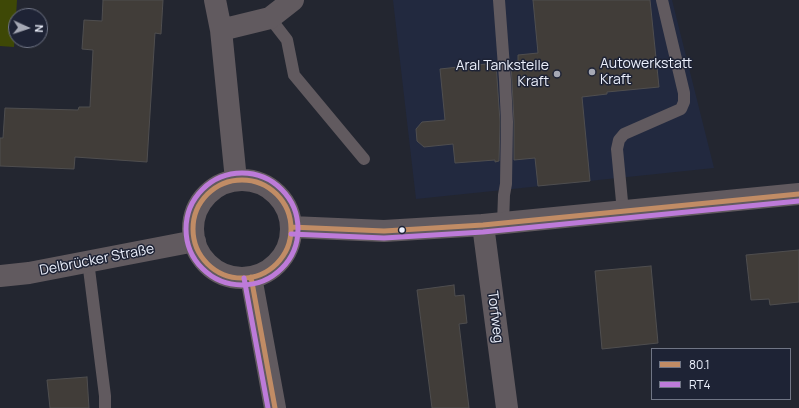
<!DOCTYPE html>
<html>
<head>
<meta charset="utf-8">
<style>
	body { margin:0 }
	#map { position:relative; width:799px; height:408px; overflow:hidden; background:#232630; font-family:Manrope,sans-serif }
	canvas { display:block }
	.legend { position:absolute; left:651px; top:348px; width:140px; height:52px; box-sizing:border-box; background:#1e2335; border:1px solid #707585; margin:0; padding:5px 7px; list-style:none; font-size:12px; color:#ecf0fc }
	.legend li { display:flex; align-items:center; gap:8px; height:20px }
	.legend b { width:20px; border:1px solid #707585 }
	.north { position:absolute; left:8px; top:8px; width:40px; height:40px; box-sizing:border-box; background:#1e2335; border:1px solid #707585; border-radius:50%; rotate:93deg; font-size:11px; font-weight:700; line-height:16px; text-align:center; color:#ecf0fc }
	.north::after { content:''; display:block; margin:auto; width:14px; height:18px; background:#a6a9b5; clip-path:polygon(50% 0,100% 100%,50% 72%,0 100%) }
</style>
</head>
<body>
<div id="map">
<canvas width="799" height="408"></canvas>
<ul class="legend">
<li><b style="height:5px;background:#c18c65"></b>80.1</li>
<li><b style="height:5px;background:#bd7bd9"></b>RT4</li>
</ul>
<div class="north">N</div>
</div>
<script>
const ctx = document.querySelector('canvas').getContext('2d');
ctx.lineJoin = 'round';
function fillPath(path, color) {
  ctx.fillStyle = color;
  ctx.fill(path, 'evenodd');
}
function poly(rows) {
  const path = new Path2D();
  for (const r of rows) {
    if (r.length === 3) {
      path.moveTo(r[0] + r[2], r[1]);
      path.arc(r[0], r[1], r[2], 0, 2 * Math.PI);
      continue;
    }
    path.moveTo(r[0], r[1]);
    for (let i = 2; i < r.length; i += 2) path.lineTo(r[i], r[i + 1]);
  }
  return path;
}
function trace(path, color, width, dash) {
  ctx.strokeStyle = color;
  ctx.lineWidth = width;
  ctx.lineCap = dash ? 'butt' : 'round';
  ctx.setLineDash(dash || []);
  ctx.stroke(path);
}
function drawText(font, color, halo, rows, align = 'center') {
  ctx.font = font + ' Manrope,sans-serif';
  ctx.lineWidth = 3;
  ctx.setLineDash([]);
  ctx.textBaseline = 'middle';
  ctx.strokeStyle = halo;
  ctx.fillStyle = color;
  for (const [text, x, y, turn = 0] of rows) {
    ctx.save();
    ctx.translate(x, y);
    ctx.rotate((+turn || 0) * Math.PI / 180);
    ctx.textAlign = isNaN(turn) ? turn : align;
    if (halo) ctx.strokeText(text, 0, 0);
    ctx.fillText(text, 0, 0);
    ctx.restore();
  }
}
fillPath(poly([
	[393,0,672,0,714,168,416,199]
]), '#22293f');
fillPath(poly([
	[0,0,17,0,14,47,0,46]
]), '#3e4806');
const building = poly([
	[103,0,163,0,161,34,155,33,147,162,75,157,74,169,0,166,0,138,3,138,5,108,78,110,79,107,90,107,93,50,82,49,84,20,102,21,103,0],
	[533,0,650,0,659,87,607,92,607,94,582,97,590,181,538,186,535,158,514,160,514,122,511,62,518,61,518,55,538,53,533,0],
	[496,63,500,122,499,161,495,162,495,160,455,163,453,144,424,147,417,141,416,129,422,122,445,120,440,69,496,63],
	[799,250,799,302,770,305,769,299,751,300,746,255,799,250],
	[651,266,658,343,602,349,595,271,651,266],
	[454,285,455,296,464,295,467,323,459,324,469,408,432,408,417,290,454,285],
	[87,377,89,408,50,408,47,380,87,377]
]);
fillPath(building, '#413d39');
trace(building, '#4f4e4f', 1);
trace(poly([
	[499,0,505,80,507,122,506,184,504,195,503,224],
	[270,18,287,40,294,75,364,159],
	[623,212,617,149,619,140,624,134,681,109,684,102,684,93,662,0],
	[88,261,105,396,105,408]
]), '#615a5f', 12);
trace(poly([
	[215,0,221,30,236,180],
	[221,30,270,18,293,0],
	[242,229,49],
	[483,225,507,408],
	[291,227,384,231,483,225,799,194],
	[0,276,29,273,195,241],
	[251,277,275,408]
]), '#615a5f', 22);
trace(poly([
	[242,229,49],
	[291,227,384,231,483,225,799,194],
	[251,277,275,408]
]), '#c18c65', 5);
trace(poly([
	[242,229,56],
	[291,234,384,238,483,232,799,201],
	[244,278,268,408]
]), '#bd7bd9', 5);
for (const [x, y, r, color] of [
	[592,72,4,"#a6a9b5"],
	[557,74,4,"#a6a9b5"],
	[402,230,3.5,"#ecf0fc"]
]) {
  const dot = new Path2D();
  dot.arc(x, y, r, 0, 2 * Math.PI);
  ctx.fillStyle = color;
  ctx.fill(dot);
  trace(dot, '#1e2335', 1.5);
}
drawText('14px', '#ecf0fc', '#1e2335', [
	["Autowerkstatt",600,64],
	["Kraft",600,80],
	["Aral Tankstelle",549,66,"right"],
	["Kraft",549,82,"right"]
], 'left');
drawText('14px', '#ecf0fc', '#1e2335', [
	["Delbrücker Straße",97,260,-11],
	["Torfweg",495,317,83]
]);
</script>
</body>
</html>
